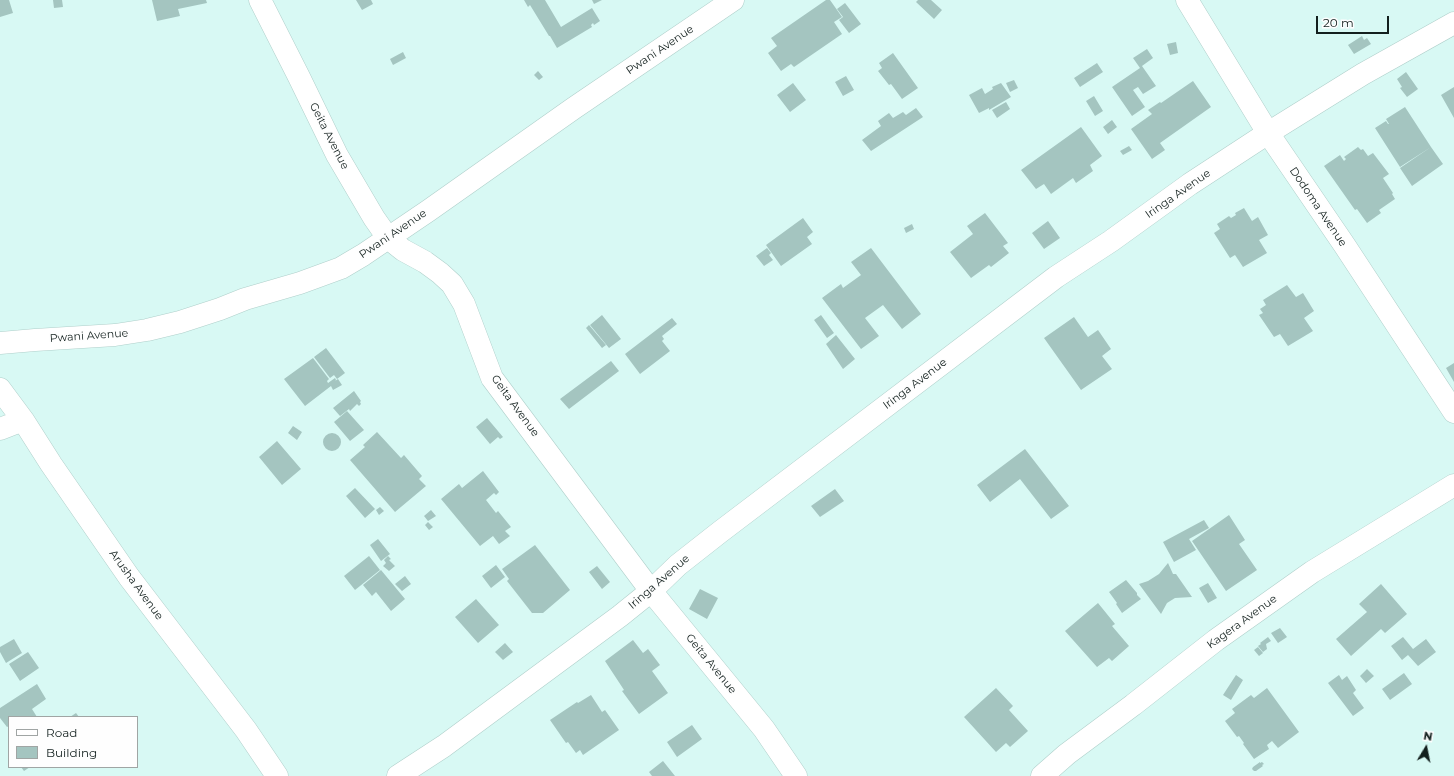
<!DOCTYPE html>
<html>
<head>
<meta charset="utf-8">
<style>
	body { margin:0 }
	#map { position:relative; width:1454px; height:776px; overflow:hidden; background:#d8f9f4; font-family:Montserrat,sans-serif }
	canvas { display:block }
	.legend { position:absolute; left:8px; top:716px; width:130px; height:52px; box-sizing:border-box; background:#fefefe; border:1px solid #a0a5a4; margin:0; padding:5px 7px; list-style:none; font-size:12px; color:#13201e }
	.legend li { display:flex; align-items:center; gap:8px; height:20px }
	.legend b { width:20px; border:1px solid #a0a5a4 }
	.north { position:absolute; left:1406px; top:728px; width:40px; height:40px; -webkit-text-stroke:3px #fefefe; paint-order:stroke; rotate:10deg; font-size:11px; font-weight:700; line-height:16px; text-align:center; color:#13201e }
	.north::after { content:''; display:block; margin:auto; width:14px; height:18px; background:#13201e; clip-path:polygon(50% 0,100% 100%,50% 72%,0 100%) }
	.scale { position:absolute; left:1316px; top:16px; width:73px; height:18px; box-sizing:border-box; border:2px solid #13201e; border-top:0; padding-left:5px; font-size:12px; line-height:14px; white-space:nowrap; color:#13201e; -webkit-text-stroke:3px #fefefe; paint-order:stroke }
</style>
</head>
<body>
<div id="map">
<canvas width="1454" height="776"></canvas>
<ul class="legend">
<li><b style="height:5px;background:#fff"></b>Road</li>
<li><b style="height:11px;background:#a4c5c0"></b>Building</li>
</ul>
<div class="north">N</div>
<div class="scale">20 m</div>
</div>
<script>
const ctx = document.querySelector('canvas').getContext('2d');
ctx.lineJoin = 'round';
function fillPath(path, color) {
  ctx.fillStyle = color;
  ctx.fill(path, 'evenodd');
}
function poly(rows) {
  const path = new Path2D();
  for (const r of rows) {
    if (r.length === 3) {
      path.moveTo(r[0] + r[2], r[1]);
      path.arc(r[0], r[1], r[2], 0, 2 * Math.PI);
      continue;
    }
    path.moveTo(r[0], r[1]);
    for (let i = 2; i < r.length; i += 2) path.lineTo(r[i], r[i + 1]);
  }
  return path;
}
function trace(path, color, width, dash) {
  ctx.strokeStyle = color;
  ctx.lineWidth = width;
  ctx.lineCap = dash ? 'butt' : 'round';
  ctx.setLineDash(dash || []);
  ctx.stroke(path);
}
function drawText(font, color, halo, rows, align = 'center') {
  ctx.font = font + ' Montserrat,sans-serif';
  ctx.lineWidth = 3.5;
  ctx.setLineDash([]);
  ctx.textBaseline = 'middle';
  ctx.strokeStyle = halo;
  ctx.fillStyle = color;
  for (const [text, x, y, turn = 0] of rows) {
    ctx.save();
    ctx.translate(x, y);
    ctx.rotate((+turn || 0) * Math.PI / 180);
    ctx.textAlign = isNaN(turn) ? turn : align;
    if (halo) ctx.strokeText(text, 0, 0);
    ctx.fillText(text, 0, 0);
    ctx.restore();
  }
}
fillPath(poly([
	[0,0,9,0,13,13,0,17],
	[53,0,62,0,63,7,54,8],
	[152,0,206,0,207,3,178,9,180,16,157,21],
	[356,0,371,0,373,4,362,10],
	[524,0,545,0,561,27,592,8,600,21,594,25,593,23,591,25,592,27,557,48,550,36,549,36,530,5,528,7],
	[592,0,602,0,594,4],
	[826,0,830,0,842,17,834,22,842,34,794,67,791,64,781,71,768,53,777,46,771,38],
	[918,0,931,0,942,10,934,19,916,2],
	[845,3,861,24,849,33,839,20,843,17,837,9],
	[1362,36,1364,40,1367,38,1371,44,1354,54,1348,45],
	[1176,42,1178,53,1170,55,1167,44],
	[1147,49,1153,58,1142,66,1156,86,1143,94,1138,87,1133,90,1145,107,1132,116,1112,87,1140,68,1133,58],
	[403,52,406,58,393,65,390,59],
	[893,53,918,88,902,99,891,84,889,85,878,71,882,68,879,63],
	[1097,63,1103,72,1080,87,1074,78],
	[538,71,543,77,539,80,534,75],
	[1406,72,1418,89,1407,97,1400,88,1402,87,1397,79],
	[846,76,854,90,843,96,835,82],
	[1014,80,1018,88,1010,92,1006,83],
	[1193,81,1211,107,1160,143,1165,150,1152,159,1131,129,1152,114,1148,110,1160,102,1161,103],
	[793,83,806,100,790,112,777,95],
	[1001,83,1011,97,989,110,989,108,979,113,969,95,982,88,985,94,993,89,992,87],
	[1454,87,1454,118,1441,95],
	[1094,96,1103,111,1095,116,1086,101],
	[1006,102,1010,109,997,118,992,110],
	[1405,107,1431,147,1400,167,1375,128,1386,121,1388,124,1389,124,1386,119],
	[916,108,923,117,871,151,862,140,881,126,878,121,889,113,893,118,903,112,906,115],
	[1112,120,1117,127,1108,134,1103,127],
	[1081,127,1102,156,1090,165,1093,171,1076,183,1073,178,1051,194,1044,184,1036,189,1021,170],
	[1129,146,1132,150,1123,155,1120,151],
	[1358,147,1361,150,1363,149,1368,156,1373,153,1389,174,1383,178,1393,193,1392,194,1395,199,1379,210,1381,213,1367,223,1357,209,1355,210,1324,166,1340,155,1344,161,1346,159,1344,157],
	[1431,147,1443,164,1412,186,1400,168],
	[1244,208,1252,221,1258,217,1268,235,1259,240,1267,253,1243,267,1235,255,1230,258,1214,233,1220,229,1217,224,1229,216,1231,218,1236,215,1235,213],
	[985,213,1008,243,1003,246,1009,253,991,267,989,265,971,278,950,252,973,234,967,226],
	[803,218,813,232,807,237,812,244,781,266,766,245],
	[1048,221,1060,238,1044,249,1032,233],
	[912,224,914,229,906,233,904,228],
	[767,248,771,253,769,255,773,260,764,266,756,256],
	[871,248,921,314,902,329,883,305,865,318,879,336,861,349,822,298,841,284,843,288,861,275,851,262],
	[1287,285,1296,297,1303,293,1314,311,1304,318,1313,331,1288,346,1280,334,1274,337,1259,315,1263,313,1260,309,1266,305,1263,300],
	[602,315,621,339,609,348,590,325],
	[821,315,834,333,827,338,814,320],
	[1074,317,1088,337,1098,330,1111,349,1102,356,1112,369,1081,390,1044,338],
	[672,318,677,324,662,336,664,339,662,341,670,351,640,374,625,354],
	[589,325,606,345,602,348,586,328],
	[836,335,855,359,843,369,826,344],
	[326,348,345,373,337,379,334,375,330,378,314,357],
	[313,358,329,379,327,381,328,383,335,378,336,380,335,381,338,379,342,385,333,390,331,386,305,406,284,379],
	[611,361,619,371,569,409,560,399],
	[1454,363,1454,382,1446,368],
	[354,391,361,401,360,402,361,404,359,406,357,404,350,411,349,409,340,416,333,408],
	[347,411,364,430,350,441,334,422],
	[487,418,503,437,500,439,498,437,490,444,476,427],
	[293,426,302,432,297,440,288,433],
	[377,432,401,458,404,455,422,476,419,479,426,486,395,512,350,460,365,447,363,445],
	[332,442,9],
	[277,441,301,469,282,485,259,457],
	[1025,449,1069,506,1051,519,1020,479,990,502,977,485],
	[483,471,499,492,496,495,494,493,486,500,496,513,498,511,511,527,505,531,510,536,499,544,493,536,480,546,441,499,459,484,462,488],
	[355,488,375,509,365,518,346,496],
	[835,489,844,501,820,517,811,506],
	[380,507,384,511,379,515,376,510],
	[431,510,436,516,428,521,424,516],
	[1229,515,1245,540,1239,544,1257,570,1226,591,1192,541],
	[1204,520,1209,528,1189,539,1196,550,1174,562,1163,542],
	[428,522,433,527,429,530,425,525],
	[378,539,390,554,381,561,370,545],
	[535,545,570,590,543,613,532,613,507,581,509,579,502,569],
	[369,556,380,570,355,590,344,576],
	[388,556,391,559,389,560,395,566,389,571,383,566,386,563,384,560],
	[1168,563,1173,574,1176,574,1192,597,1175,598,1167,603,1161,614,1139,584,1148,581,1159,574],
	[496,565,505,577,491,588,482,576],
	[597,566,610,582,602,589,589,572],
	[381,570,405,599,391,611,376,592,372,596,363,585],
	[405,576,411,584,402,591,395,584],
	[1126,580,1137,593,1137,595,1141,599,1122,613,1116,604,1117,603,1109,592],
	[1208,583,1217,598,1208,603,1199,588],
	[1381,584,1407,614,1385,633,1381,629,1351,656,1336,639,1367,612,1359,604],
	[700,589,718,598,707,619,689,609],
	[476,599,499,625,478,643,455,617],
	[1098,603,1115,624,1112,626,1129,646,1112,661,1109,658,1097,667,1065,631],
	[1280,628,1287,637,1278,643,1271,633],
	[1268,637,1271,641,1266,644,1267,649,1263,652,1258,646,1261,644,1260,643],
	[1403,637,1413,649,1426,639,1436,652,1418,666,1408,655,1402,660,1391,646],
	[14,639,22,653,6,663,0,652,0,647],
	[633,640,643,653,648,649,660,665,652,671,668,693,639,714,622,691,624,690,605,661],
	[505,643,513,652,503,660,495,652],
	[1258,647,1263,653,1259,656,1254,650],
	[28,652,39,668,20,681,9,664],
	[1367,669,1374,676,1366,683,1360,676],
	[1404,673,1412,684,1390,700,1382,689],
	[1236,675,1243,680,1231,700,1223,695],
	[1339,675,1342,680,1347,676,1356,690,1353,693,1364,708,1353,716,1328,683],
	[37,684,46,699,32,709,37,717,9,717,9,726,7,727,0,718,0,708],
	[996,688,1013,706,1009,710,1028,731,1010,747,1006,743,996,752,964,717],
	[1267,688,1299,732,1278,748,1272,741,1267,745,1269,749,1254,759,1243,744,1244,743,1239,736,1237,737,1225,721,1235,713,1232,709,1251,695,1254,698],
	[591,695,602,712,605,710,619,730,583,755,580,750,576,753,568,742,566,743,550,720,577,702,578,703],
	[76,713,79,717,70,717],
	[692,725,702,739,677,757,667,742],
	[663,761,675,776,652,776,649,772],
	[1260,762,1260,763,1262,762,1264,764,1262,765,1263,766,1256,771,1254,771,1252,769,1253,767],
	[21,767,30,767,24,771]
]), '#a4c5c0');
const minor = poly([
	[260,0,299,77,337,155,374,218,388,238,403,250,425,262,440,273,452,284,464,304,492,378,651,591,764,729,796,776],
	[1187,0,1268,133,1345,246,1454,412],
	[0,343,35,340,115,335,147,330,180,322,220,309,245,299,300,283,341,268,363,255,428,211,574,108,733,0],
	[0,389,23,420,51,464,129,577,246,730,277,776],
	[0,429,23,420],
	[398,776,444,746,620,616,651,591,678,565,720,532,1056,277,1111,241,1190,184,1268,133,1363,74,1454,23],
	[1042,776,1067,754,1133,705,1216,640,1312,572,1454,485]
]);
trace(minor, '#afcfca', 23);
trace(minor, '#fff', 22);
drawText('11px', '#13201e', '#fefefe', [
	["Pwani Avenue",660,50,-34],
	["Geita Avenue",329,136,63],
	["Iringa Avenue",1178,194,-35],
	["Dodoma Avenue",1318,207,56],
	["Pwani Avenue",393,234,-34],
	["Pwani Avenue",89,336,-4],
	["Iringa Avenue",915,384,-37],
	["Geita Avenue",515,406,54],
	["Iringa Avenue",659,582,-41],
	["Arusha Avenue",136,585,54],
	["Kagera Avenue",1242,622,-36],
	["Geita Avenue",711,664,51]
]);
</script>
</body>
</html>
